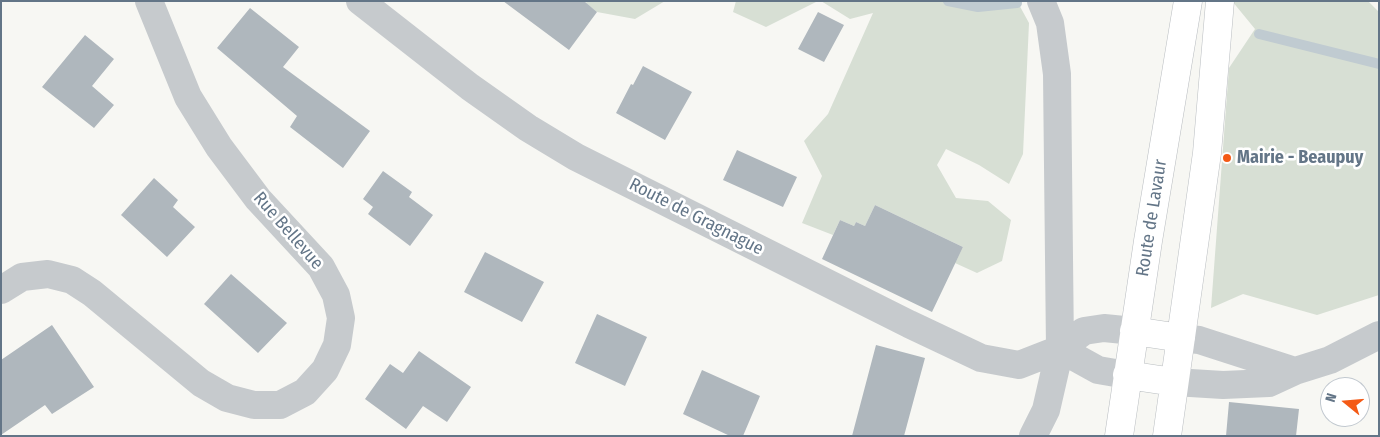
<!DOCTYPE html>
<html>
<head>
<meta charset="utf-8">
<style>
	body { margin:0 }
	#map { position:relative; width:1380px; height:437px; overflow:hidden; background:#f7f7f3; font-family:"Fira Sans Condensed",sans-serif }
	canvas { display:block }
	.frame { position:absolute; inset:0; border:2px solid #637587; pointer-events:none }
	.north { position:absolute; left:1320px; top:377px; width:50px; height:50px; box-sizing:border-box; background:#fff; border:1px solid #c1c8cf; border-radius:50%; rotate:287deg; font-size:14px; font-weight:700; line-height:20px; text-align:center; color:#637587 }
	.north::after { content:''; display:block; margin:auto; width:18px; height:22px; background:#f45a16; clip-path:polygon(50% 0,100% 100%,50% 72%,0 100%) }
</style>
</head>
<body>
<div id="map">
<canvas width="1380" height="437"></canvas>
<div class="frame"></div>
<div class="north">N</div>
</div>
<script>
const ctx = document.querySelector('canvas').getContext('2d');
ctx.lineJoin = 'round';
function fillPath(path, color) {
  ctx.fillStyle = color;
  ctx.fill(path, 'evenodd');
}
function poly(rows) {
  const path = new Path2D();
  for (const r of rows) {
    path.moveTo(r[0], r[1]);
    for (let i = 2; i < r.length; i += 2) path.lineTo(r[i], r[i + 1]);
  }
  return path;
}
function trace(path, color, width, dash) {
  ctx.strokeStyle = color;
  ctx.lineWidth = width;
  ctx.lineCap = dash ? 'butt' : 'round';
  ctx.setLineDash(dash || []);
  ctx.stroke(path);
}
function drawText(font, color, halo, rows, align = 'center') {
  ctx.font = font + ' "Fira Sans Condensed",sans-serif';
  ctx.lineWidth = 5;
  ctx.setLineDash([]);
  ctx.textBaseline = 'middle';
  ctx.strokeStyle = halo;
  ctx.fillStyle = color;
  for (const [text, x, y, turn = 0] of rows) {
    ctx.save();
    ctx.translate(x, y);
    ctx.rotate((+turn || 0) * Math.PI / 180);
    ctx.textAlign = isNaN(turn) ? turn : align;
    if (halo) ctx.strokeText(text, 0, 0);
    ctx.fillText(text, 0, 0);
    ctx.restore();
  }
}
fillPath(poly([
	[587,1,665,1,635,19,597,12,586,3],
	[736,1,818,1,766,27,733,12],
	[821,1,1017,1,1029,23,1023,154,1009,184,979,165,946,149,937,165,956,198,988,201,1011,220,1002,261,977,273,955,263,963,247,875,205,865,226,856,222,854,226,840,220,833,235,802,223,822,176,804,141,828,114,873,13,850,19],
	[1232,1,1368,1,1379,12,1379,295,1317,315,1243,294,1211,308,1229,68,1255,29]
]), '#d7dfd4');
trace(poly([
	[948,1,978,7,1017,3],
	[1259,34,1379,64]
]), '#c0cbd1', 10);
fillPath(poly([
	[503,1,584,1,597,12,569,50],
	[250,8,299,47,283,67,370,131,343,168,290,127,297,116,217,48],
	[818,12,844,25,824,62,798,49],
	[85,35,114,59,92,86,114,105,94,128,42,87],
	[643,66,692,92,665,140,616,113,631,84,633,85],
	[737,150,797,177,783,207,723,180],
	[383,171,412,192,409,197,433,215,410,246,368,214,373,207,363,199],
	[154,178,178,200,173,207,195,227,167,257,121,215],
	[875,205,963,247,932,312,822,259,840,220,854,226,856,222,865,226],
	[485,252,544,282,522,322,464,292],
	[231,274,287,323,258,353,204,304],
	[597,314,647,337,625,386,575,363],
	[52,325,94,387,52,414,45,405,1,435,1,360],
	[876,345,925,358,904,436,852,436],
	[419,351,471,387,447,422,423,406,406,429,365,399,390,364,403,373],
	[702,370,760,396,743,436,730,436,683,414],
	[1229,402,1299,409,1296,436,1226,436]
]), '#afb7bd');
const major = poly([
	[1134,331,1181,338],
	[1127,375,1174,382],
	[1119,436,1148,241,1188,1],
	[1167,436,1207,153,1220,1]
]);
trace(major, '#b9bdc1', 29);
trace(poly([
	[360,1,470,87,528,128,576,157,909,324,981,358,1019,365,1060,349,1084,331,1104,328,1134,331],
	[1,290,22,277,48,274,72,280,92,293,201,383,227,398,254,405,280,405,305,392,325,370,337,345,341,318,336,295,321,267,258,199,219,147,188,97,149,1],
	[1181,338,1199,340,1295,371],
	[1060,349,1098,370,1127,375],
	[1174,382,1223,385,1269,383,1295,371,1330,360,1379,335],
	[1033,436,1046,410,1060,349,1057,74,1050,23,1041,1]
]), '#c6cacd', 28);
trace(major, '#fff', 28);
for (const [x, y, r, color] of [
	[1227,158,5,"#f45a16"]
]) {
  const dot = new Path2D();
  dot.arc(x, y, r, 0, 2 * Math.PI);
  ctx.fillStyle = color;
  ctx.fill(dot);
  trace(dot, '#fff', 2);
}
drawText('bold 18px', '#637587', '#fff', [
	["Mairie - Beaupuy",1237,158]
], 'left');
drawText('18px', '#637587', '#fff', [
	["Route de Gragnague",696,217,27],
	["Route de Lavaur",1152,218,-81],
	["Rue Bellevue",288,231,49]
]);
</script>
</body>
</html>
